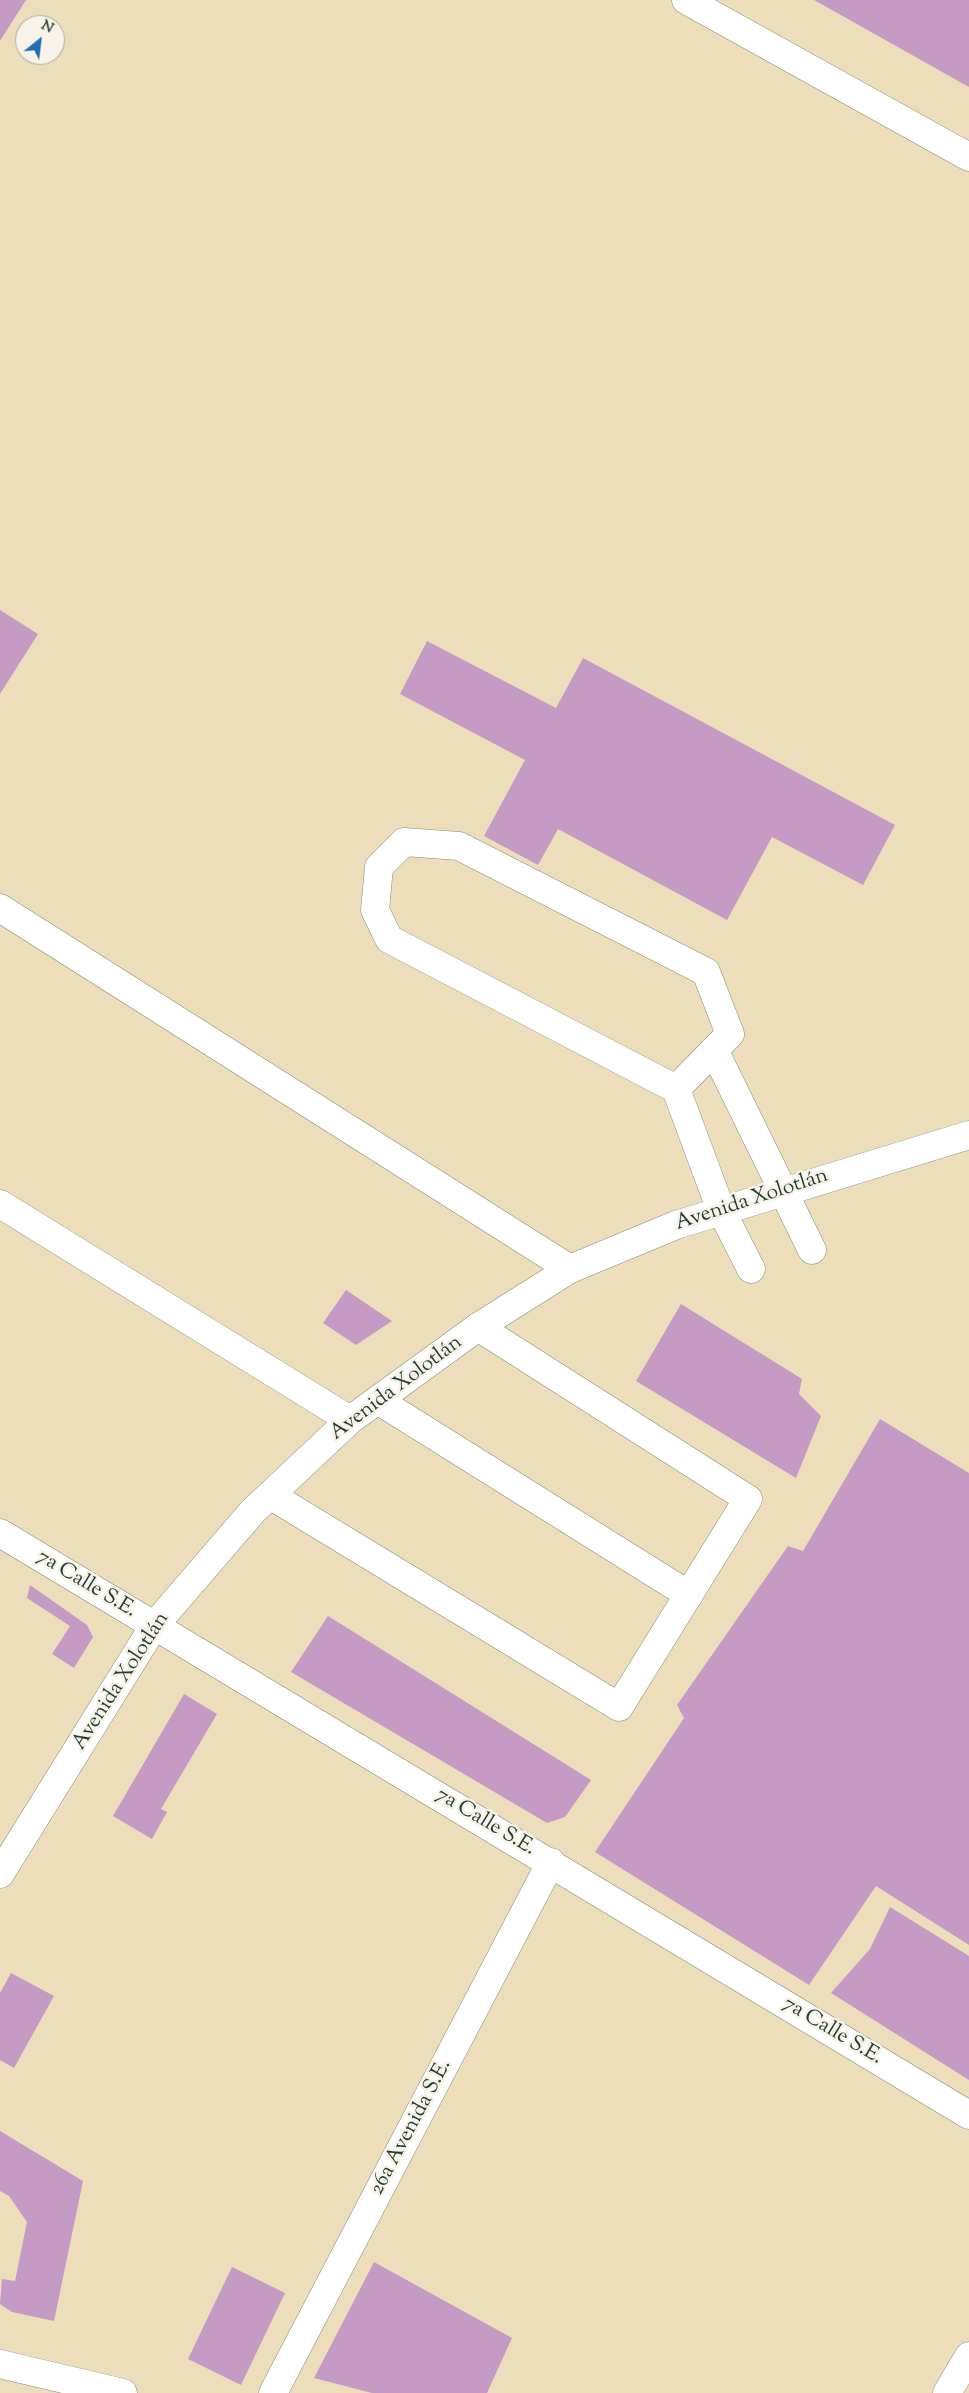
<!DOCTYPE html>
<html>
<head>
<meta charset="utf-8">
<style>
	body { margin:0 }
	#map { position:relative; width:969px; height:2393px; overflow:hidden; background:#ecdebb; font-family:"Sorts Mill Goudy",serif }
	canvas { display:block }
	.north { position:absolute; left:15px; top:15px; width:50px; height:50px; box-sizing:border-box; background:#f7f3e8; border:1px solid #a1aaa0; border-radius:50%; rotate:29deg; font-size:14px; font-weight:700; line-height:20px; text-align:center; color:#1f3d34 }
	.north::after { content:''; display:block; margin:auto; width:18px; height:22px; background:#1f6fb2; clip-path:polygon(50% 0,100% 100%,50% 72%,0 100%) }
</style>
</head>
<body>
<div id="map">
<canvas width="969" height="2393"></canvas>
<div class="north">N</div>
</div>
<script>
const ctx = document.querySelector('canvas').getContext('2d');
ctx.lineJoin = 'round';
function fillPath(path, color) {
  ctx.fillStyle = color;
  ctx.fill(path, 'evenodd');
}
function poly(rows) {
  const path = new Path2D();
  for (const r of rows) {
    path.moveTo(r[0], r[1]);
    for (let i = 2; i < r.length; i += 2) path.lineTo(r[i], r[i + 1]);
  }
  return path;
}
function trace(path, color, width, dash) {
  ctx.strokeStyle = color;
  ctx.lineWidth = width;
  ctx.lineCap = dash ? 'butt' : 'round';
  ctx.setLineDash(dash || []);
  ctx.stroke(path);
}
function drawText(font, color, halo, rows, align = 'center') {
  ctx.font = font + ' "Sorts Mill Goudy",serif';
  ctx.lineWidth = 5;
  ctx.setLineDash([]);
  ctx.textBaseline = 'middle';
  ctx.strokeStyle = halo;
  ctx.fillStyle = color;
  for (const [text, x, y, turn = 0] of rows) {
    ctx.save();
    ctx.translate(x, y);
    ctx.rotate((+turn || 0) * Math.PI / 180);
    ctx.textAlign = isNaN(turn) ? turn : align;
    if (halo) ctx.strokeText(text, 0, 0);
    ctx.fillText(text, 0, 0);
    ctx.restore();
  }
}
fillPath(poly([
	[0,0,26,0,0,41],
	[814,0,969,0,969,87],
	[0,610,38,634,0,694],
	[427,641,556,708,583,658,895,825,863,885,772,837,727,920,558,829,538,865,484,836,525,760,400,694],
	[346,1290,392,1321,356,1345,323,1323],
	[681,1304,802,1379,799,1394,821,1416,796,1478,636,1381],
	[880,1419,969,1473,969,1945,876,1886,809,1985,595,1852,684,1718,677,1705,788,1546,803,1551],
	[30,1585,87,1625,93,1637,74,1668,52,1654,70,1626,27,1598],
	[328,1616,591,1780,565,1817,547,1823,291,1672],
	[184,1694,217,1714,161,1809,167,1812,152,1839,113,1816],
	[890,1907,969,1956,969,2080,831,1993,870,1949],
	[11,1973,54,1996,14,2068,0,2060,0,1993],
	[0,2131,83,2181,54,2321,12,2312,0,2304,2,2279,15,2281,27,2222,9,2196,0,2191],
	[374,2262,512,2338,487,2393,372,2393,314,2378],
	[232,2267,285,2293,241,2385,188,2359]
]), '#c59ac4');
const minor = poly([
	[686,0,969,157],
	[0,908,570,1269],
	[714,1050,812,1250],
	[676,1089,730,1034,706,972,459,846,404,842,379,867,375,910,389,939,676,1089,721,1210,751,1269],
	[0,1204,350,1420],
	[379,1401,689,1595],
	[270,1495,619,1707,748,1499,478,1327],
	[0,1533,969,2115],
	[273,2393,551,1862],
	[947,2393,969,2356]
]);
const major = poly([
	[0,1874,154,1626,253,1511,350,1420,478,1327,570,1269,676,1225,969,1135],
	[0,2364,123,2393]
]);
trace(minor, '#868e78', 29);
trace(major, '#868e78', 29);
trace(minor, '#fff', 28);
trace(major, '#fff', 28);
drawText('21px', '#1f3d34', '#f7f3e8', [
	["Avenida Xolotlán",752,1201,-18],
	["Avenida Xolotlán",397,1389,-37],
	["7a Calle S.E.",86,1585,31],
	["Avenida Xolotlán",122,1682,-57],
	["7a Calle S.E.",485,1823,31],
	["7a Calle S.E.",832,2032,31],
	["26a Avenida S.E.",412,2128,-62]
]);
</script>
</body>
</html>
